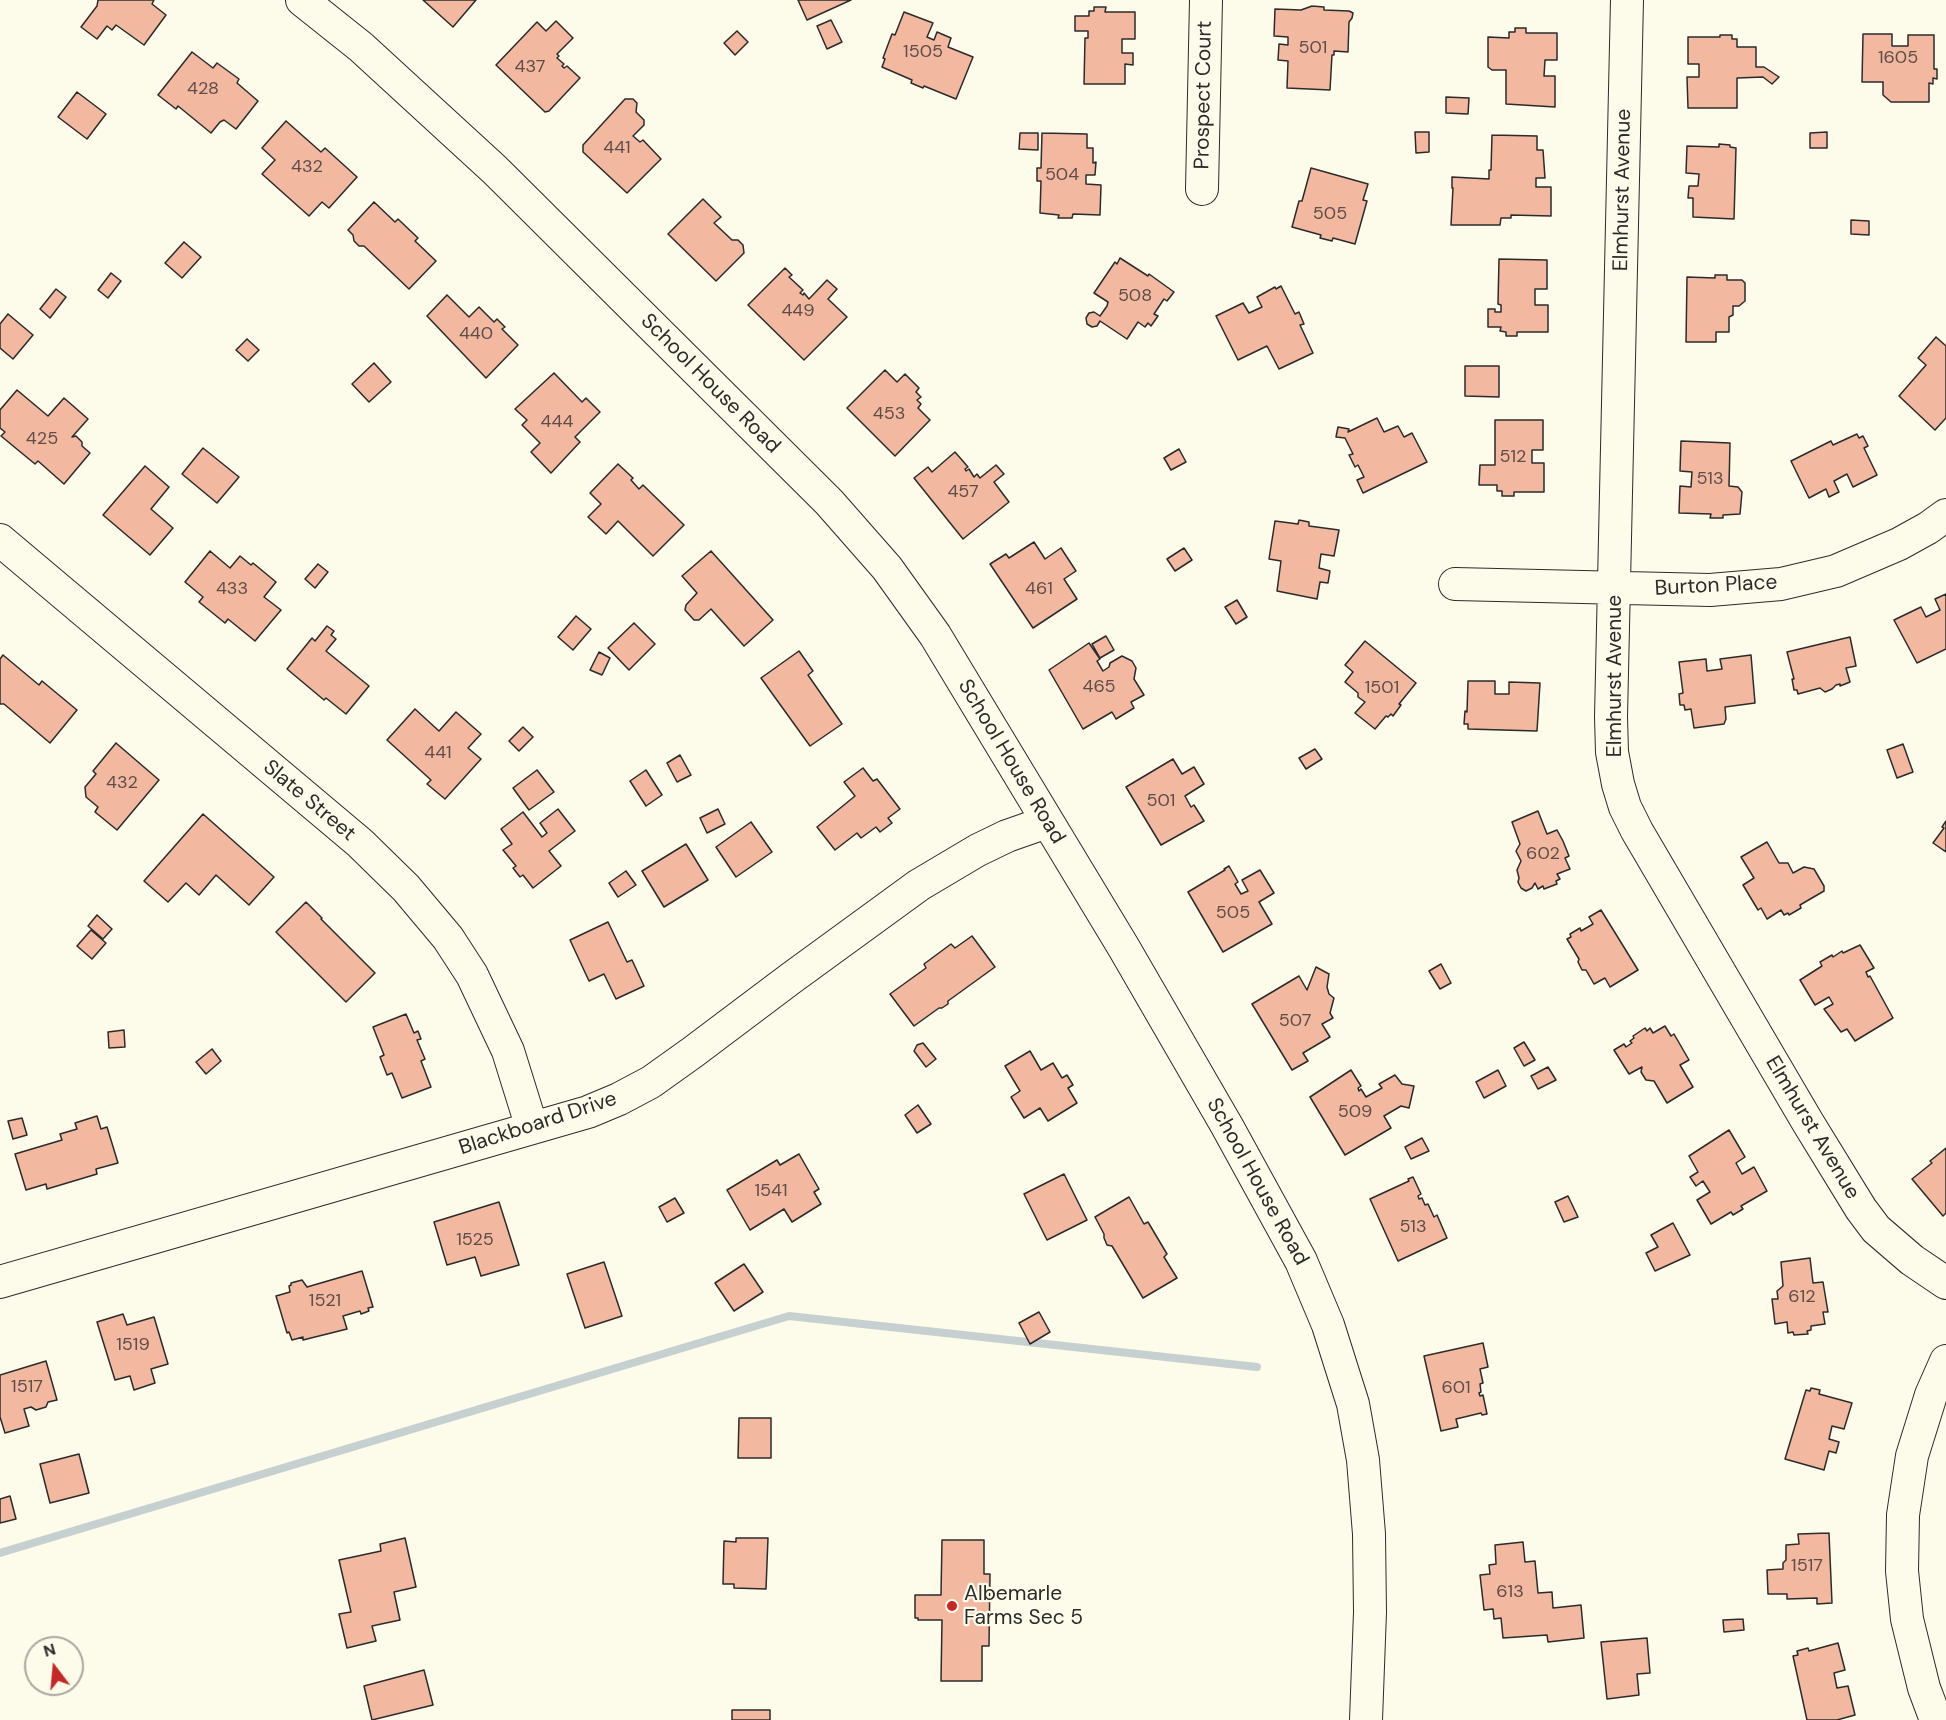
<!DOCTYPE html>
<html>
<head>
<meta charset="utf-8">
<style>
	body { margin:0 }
	#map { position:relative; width:1946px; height:1720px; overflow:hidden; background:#fdfbea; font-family:"DM Sans",sans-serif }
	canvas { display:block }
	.north { position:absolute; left:24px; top:1636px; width:60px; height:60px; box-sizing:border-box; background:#fdfbea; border:2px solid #a9a89e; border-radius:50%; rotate:344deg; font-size:16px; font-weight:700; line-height:24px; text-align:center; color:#2b2b2b }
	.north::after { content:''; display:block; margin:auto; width:21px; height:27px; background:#c62828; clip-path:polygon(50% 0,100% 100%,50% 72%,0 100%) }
</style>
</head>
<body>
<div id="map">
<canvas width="1946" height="1720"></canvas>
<div class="north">N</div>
</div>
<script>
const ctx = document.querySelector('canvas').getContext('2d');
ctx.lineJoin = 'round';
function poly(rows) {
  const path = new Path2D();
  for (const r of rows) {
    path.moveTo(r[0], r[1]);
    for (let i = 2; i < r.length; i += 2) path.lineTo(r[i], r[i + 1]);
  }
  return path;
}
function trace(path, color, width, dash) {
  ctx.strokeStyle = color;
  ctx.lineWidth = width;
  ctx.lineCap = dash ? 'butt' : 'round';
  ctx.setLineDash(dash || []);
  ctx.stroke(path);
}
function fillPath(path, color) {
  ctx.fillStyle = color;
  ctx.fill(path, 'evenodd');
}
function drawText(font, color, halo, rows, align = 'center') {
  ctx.font = font + ' "DM Sans",sans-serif';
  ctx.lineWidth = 4.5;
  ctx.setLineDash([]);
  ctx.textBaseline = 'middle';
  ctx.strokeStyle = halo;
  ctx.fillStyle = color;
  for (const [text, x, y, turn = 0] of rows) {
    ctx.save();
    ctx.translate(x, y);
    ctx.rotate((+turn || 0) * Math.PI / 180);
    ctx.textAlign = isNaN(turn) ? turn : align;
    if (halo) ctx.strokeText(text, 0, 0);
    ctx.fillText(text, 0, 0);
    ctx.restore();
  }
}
trace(poly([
	[0,1553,789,1316,1257,1367]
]), '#c7d0d0', 8);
const building = poly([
	[98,0,154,0,152,4,166,15,144,45,116,25,112,30,107,26,97,39,81,27,97,6,98,0],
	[423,0,476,0,453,27,423,0],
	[798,0,851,0,807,20,798,0],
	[1312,6,1324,7,1324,10,1349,11,1353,13,1352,18,1349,22,1348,52,1334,51,1334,55,1332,55,1330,90,1287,88,1288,61,1278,60,1279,44,1288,45,1288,37,1274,36,1275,9,1301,10,1312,6],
	[1094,7,1106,7,1105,12,1135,12,1135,39,1122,39,1122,53,1133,53,1133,65,1125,64,1125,84,1084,84,1085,38,1088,38,1088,31,1075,31,1075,16,1089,16,1089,11,1094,11,1094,7],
	[904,12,933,23,927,37,934,40,937,32,951,38,948,47,973,57,956,99,924,86,923,88,911,83,912,80,882,67,885,59,883,58,892,34,895,35,904,12],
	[831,20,842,42,827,49,817,26,831,20],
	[556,21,573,38,557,54,559,56,557,58,564,64,562,66,564,68,567,66,580,78,549,111,545,112,496,65,537,22,546,31,556,21],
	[1515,28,1526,28,1526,33,1557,33,1557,60,1545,60,1544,76,1555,76,1555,107,1506,104,1506,70,1492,70,1488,67,1488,37,1509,38,1509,32,1515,32,1515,28],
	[737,31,748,42,735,55,724,43,737,31],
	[1863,34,1892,34,1892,46,1908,46,1908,35,1934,35,1934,69,1937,69,1937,79,1933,78,1933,84,1929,83,1929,102,1891,102,1883,95,1883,82,1862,82,1863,34],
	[1720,35,1732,35,1732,39,1737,39,1737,47,1756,47,1756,67,1764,67,1779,77,1772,84,1763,77,1737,78,1737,108,1688,108,1687,77,1699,77,1699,64,1688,64,1688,37,1720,37,1720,35],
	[192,52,213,68,217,63,239,79,237,83,258,101,236,129,224,120,220,122,211,133,178,106,176,109,158,95,192,52],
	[77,92,106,114,87,139,58,117,77,92],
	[1446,97,1469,98,1468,114,1446,113,1446,97],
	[625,99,633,99,637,103,636,112,644,120,644,125,633,136,640,142,643,140,661,159,627,193,583,152,583,145,625,99],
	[286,121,321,152,325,148,357,177,329,208,322,202,309,216,262,174,275,160,262,148,286,121],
	[1415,132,1429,132,1429,152,1416,153,1415,132],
	[1827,132,1827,148,1810,148,1810,133,1827,132],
	[1020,133,1038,133,1038,150,1019,149,1020,133],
	[1042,133,1087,134,1087,148,1093,148,1093,163,1096,162,1095,175,1086,175,1086,184,1101,185,1100,215,1073,214,1072,218,1058,218,1059,215,1040,213,1041,181,1037,181,1037,168,1041,168,1042,133],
	[1492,135,1537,136,1537,150,1543,150,1545,178,1536,178,1536,187,1551,187,1551,216,1511,215,1511,218,1501,218,1500,225,1451,225,1453,188,1452,188,1452,177,1489,179,1489,170,1491,170,1492,135],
	[1719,144,1730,145,1730,147,1736,148,1734,219,1693,217,1693,198,1688,198,1689,186,1698,186,1699,174,1686,173,1687,146,1719,147,1719,144],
	[1311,168,1368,184,1363,200,1367,201,1355,244,1333,238,1332,241,1320,238,1321,235,1292,227,1299,201,1302,201,1311,168],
	[703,199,721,217,714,223,732,240,738,240,743,245,744,253,716,281,668,234,703,199],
	[374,202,395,222,398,219,418,238,415,241,436,261,409,289,364,246,359,246,354,241,353,235,348,230,374,202],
	[1851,220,1869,221,1869,235,1851,234,1851,220],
	[184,242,201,257,182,278,165,263,184,242],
	[1120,258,1148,276,1149,274,1174,292,1167,301,1164,299,1154,314,1158,316,1151,326,1148,323,1145,327,1138,322,1127,339,1100,321,1097,326,1092,327,1087,324,1086,318,1089,313,1094,312,1100,316,1107,306,1108,302,1094,293,1115,262,1117,264,1120,258],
	[1499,259,1547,260,1547,289,1535,289,1535,305,1548,305,1548,332,1517,332,1517,336,1506,336,1506,332,1500,331,1501,327,1488,327,1488,309,1495,309,1495,312,1501,312,1501,305,1498,304,1499,259],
	[785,268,792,275,789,277,803,290,800,293,803,295,804,293,809,299,827,280,837,289,828,299,847,317,804,360,748,305,785,268],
	[111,273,121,281,108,298,98,290,111,273],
	[1715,275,1727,275,1727,280,1742,280,1745,283,1745,301,1739,306,1733,306,1733,315,1729,317,1729,332,1716,332,1716,342,1686,342,1687,277,1715,278,1715,275],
	[1281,286,1295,314,1299,312,1304,324,1300,325,1313,353,1279,369,1267,346,1238,360,1216,316,1243,303,1249,313,1262,307,1257,297,1275,287,1276,289,1281,286],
	[56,289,66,297,50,318,40,309,56,289],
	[447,295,469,317,479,307,494,322,497,319,505,327,502,329,518,345,486,378,427,316,447,295],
	[8,314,33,335,13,359,0,348,0,324,8,314],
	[1936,337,1946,346,1946,418,1935,430,1899,396,1926,365,1918,358,1936,337],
	[247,339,259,350,248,361,236,350,247,339],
	[374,363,391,382,369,402,352,384,374,363],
	[1465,366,1499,366,1499,397,1465,396,1465,366],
	[885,370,897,382,905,374,919,388,916,392,921,397,917,400,921,404,918,408,930,420,895,456,847,408,885,370],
	[554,373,582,402,586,398,600,412,575,437,580,442,551,473,531,452,540,443,522,425,527,420,515,409,554,373],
	[17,390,48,416,64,398,88,419,72,437,76,436,82,442,82,446,90,453,64,484,38,461,35,464,1,436,5,432,0,428,0,410,17,390],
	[1377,418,1384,432,1398,426,1404,437,1412,433,1427,462,1363,493,1357,480,1364,477,1358,465,1355,467,1349,455,1353,454,1345,438,1336,437,1338,427,1349,429,1348,432,1377,418],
	[1495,420,1543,420,1543,450,1532,450,1532,463,1544,463,1544,492,1514,492,1514,496,1502,496,1502,491,1497,491,1497,485,1479,485,1480,465,1495,465,1495,420],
	[1857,434,1859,438,1863,436,1868,446,1864,448,1877,475,1853,487,1847,474,1834,481,1839,492,1829,497,1826,489,1809,498,1791,461,1831,441,1833,445,1857,434],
	[1681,441,1730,443,1729,486,1738,487,1742,492,1740,514,1723,515,1723,518,1710,518,1711,514,1679,513,1680,486,1691,487,1692,472,1680,471,1681,441],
	[203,448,239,477,217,503,182,474,203,448],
	[1179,449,1186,462,1171,470,1164,458,1179,449],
	[955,452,968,467,965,469,966,471,969,469,974,477,977,474,980,478,996,465,1004,474,994,482,1009,502,963,539,914,478,928,467,932,472,955,452],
	[618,464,633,478,631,480,639,489,643,485,684,525,653,556,618,521,606,534,588,517,601,504,590,493,618,464],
	[145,466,169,487,151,509,173,528,150,555,103,515,145,466],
	[1299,520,1309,522,1309,526,1339,530,1334,556,1321,554,1319,568,1330,571,1328,583,1320,582,1317,599,1277,591,1281,561,1269,559,1275,521,1298,524,1299,520],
	[1034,542,1045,559,1061,548,1076,571,1064,579,1077,599,1033,628,990,564,1006,554,1009,558,1034,542],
	[1184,548,1192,560,1175,571,1167,559,1184,548],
	[210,551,230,568,240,556,251,565,253,563,276,582,264,597,281,610,255,641,228,619,225,623,199,602,203,597,185,582,210,551],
	[711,551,773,620,744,646,711,609,699,620,694,620,685,610,686,605,697,593,682,576,711,551],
	[318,564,328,572,315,588,305,579,318,564],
	[1946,594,1946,649,1917,663,1894,620,1921,607,1926,617,1940,610,1935,599,1946,594],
	[1237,600,1247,617,1236,624,1225,607,1237,600],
	[576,616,591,629,573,650,558,637,576,616],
	[634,623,655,644,629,670,608,648,634,623],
	[327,626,334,631,331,635,336,639,326,651,369,686,346,714,326,698,324,700,287,669,312,638,315,641,327,626],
	[1106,636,1114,650,1100,658,1092,644,1106,636],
	[1850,637,1856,666,1846,668,1850,682,1840,686,1840,684,1836,685,1832,689,1825,692,1820,688,1798,694,1797,690,1794,690,1792,679,1794,679,1787,652,1850,637],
	[1365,641,1416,683,1399,704,1401,705,1393,716,1391,714,1388,717,1386,716,1375,729,1355,713,1365,702,1358,697,1358,693,1345,682,1353,672,1345,665,1365,641],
	[1089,643,1100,659,1097,661,1103,671,1109,667,1110,663,1122,656,1132,661,1136,668,1134,679,1144,695,1131,702,1134,708,1116,719,1112,712,1083,729,1049,670,1089,643],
	[799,651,813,671,808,675,842,724,810,746,761,678,799,651],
	[599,652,610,658,602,675,590,670,599,652],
	[3,655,39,685,42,681,77,710,50,743,4,704,0,704,0,659,3,655],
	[1751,655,1755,703,1725,707,1726,719,1724,724,1694,728,1691,709,1685,710,1684,705,1680,705,1679,694,1683,693,1679,662,1706,659,1707,671,1722,669,1720,659,1751,655],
	[1468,681,1495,681,1495,694,1509,694,1509,682,1540,683,1537,731,1468,729,1468,724,1464,724,1465,711,1467,712,1468,681],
	[415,709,439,731,456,712,481,734,468,748,481,759,445,799,427,784,431,780,387,740,415,709],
	[523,727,533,737,519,751,509,741,523,727],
	[116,743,159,780,117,830,95,812,98,807,86,797,85,787,96,774,93,771,116,743],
	[1903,744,1913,772,1897,778,1887,750,1903,744],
	[1315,749,1322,759,1306,769,1299,758,1315,749],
	[680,755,691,775,677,782,667,763,680,755],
	[1173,759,1182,774,1194,767,1204,784,1185,796,1191,807,1194,805,1204,821,1161,845,1126,787,1173,759],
	[863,768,873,781,877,779,900,809,888,818,892,823,880,832,876,827,861,838,857,833,835,850,817,827,855,796,844,782,863,768],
	[537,770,554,792,529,810,513,788,537,770],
	[646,770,662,795,646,806,630,781,646,770],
	[558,809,575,831,549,851,561,866,533,888,523,875,520,877,513,868,516,866,503,850,512,844,501,829,523,812,542,837,547,833,540,823,558,809],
	[718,809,725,824,707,833,700,818,718,809],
	[1538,811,1547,834,1557,830,1563,841,1569,856,1565,858,1570,869,1557,874,1560,879,1556,881,1557,884,1544,889,1543,886,1538,889,1535,883,1532,888,1526,891,1521,888,1518,882,1519,878,1517,870,1521,861,1516,851,1520,844,1512,822,1538,811],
	[203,814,274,877,249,905,216,875,199,895,186,883,168,902,144,881,203,814],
	[1946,821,1946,852,1933,843,1944,828,1942,827,1946,821],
	[751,822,772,852,736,877,716,847,751,822],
	[1767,842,1779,863,1788,863,1793,873,1804,867,1814,869,1824,886,1824,891,1800,905,1801,908,1789,915,1788,913,1784,915,1781,910,1767,919,1761,908,1758,910,1743,885,1754,878,1741,857,1767,842],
	[686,844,708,880,664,907,642,871,686,844],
	[1229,866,1238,882,1235,884,1241,894,1248,891,1242,880,1260,870,1274,893,1259,902,1272,924,1223,952,1188,892,1225,870,1224,869,1229,866],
	[626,871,636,885,618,897,609,883,626,871],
	[306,902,322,918,321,919,375,973,346,1002,276,932,306,902],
	[1601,910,1638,970,1610,987,1605,978,1594,984,1586,970,1582,970,1578,962,1579,959,1567,939,1571,937,1570,934,1580,928,1581,931,1593,924,1589,917,1601,910],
	[97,915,112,929,103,939,88,926,97,915],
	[608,922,627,962,632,960,644,986,616,999,604,974,589,981,570,940,608,922],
	[91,930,106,943,92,959,77,946,91,930],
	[972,936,995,967,948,1001,948,1004,942,1008,939,1008,914,1026,890,994,926,968,924,964,951,944,955,948,972,936],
	[1860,945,1874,968,1866,972,1868,977,1870,976,1893,1018,1855,1041,1847,1029,1841,1032,1824,1009,1833,1004,1829,997,1815,1005,1800,980,1822,966,1820,962,1832,955,1833,957,1842,951,1843,953,1860,945],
	[1441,964,1451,983,1440,989,1429,971,1441,964],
	[1316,967,1329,974,1327,987,1329,994,1334,998,1330,1013,1333,1018,1322,1024,1330,1037,1303,1053,1308,1061,1292,1070,1252,1004,1299,976,1307,990,1316,967],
	[406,1014,414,1033,418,1031,421,1039,417,1040,425,1059,421,1061,431,1087,402,1098,392,1073,387,1075,380,1057,384,1055,373,1027,406,1014],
	[1665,1026,1671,1036,1674,1034,1689,1060,1680,1065,1693,1087,1667,1103,1654,1081,1646,1080,1641,1072,1642,1067,1629,1074,1614,1050,1624,1044,1626,1047,1632,1043,1630,1041,1634,1038,1633,1036,1645,1028,1647,1031,1650,1028,1653,1033,1665,1026],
	[124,1030,125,1047,109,1048,108,1032,124,1030],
	[1524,1042,1535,1060,1524,1066,1514,1048,1524,1042],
	[923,1043,936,1059,926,1067,914,1051,917,1045,923,1043],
	[212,1049,221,1061,206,1074,196,1062,212,1049],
	[1030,1051,1041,1070,1053,1063,1062,1078,1067,1075,1073,1085,1068,1088,1077,1103,1048,1121,1040,1108,1024,1118,1011,1097,1020,1091,1005,1066,1030,1051],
	[1548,1067,1556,1080,1538,1089,1531,1076,1548,1067],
	[1351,1070,1361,1086,1358,1088,1359,1091,1361,1089,1366,1097,1382,1088,1379,1084,1395,1075,1402,1084,1414,1086,1409,1108,1401,1106,1384,1116,1391,1128,1345,1155,1310,1097,1351,1070],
	[1498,1070,1506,1086,1484,1098,1476,1082,1498,1070],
	[918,1105,931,1124,917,1133,905,1115,918,1105],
	[97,1116,101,1129,107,1127,118,1163,96,1169,97,1174,47,1189,46,1184,26,1190,15,1154,62,1140,60,1134,77,1129,75,1123,97,1116],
	[22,1118,27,1135,13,1139,8,1121,22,1118],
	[1729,1130,1745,1157,1736,1163,1742,1174,1754,1167,1767,1191,1741,1206,1743,1209,1733,1215,1731,1212,1711,1224,1697,1200,1710,1192,1703,1181,1696,1186,1690,1177,1698,1172,1689,1156,1729,1130],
	[1422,1138,1429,1151,1411,1159,1405,1147,1422,1138],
	[1946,1148,1946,1213,1943,1216,1912,1179,1932,1163,1930,1161,1946,1148],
	[799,1154,819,1189,814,1192,821,1204,792,1222,784,1209,750,1230,727,1190,777,1160,780,1165,799,1154],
	[1064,1174,1087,1220,1047,1240,1024,1194,1064,1174],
	[1413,1177,1421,1194,1418,1196,1419,1199,1422,1198,1425,1205,1428,1204,1434,1217,1437,1215,1447,1238,1398,1261,1370,1199,1409,1181,1408,1179,1413,1177],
	[1568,1196,1578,1217,1564,1222,1555,1202,1568,1196],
	[1129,1197,1144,1224,1148,1222,1167,1254,1164,1257,1177,1278,1143,1298,1112,1246,1107,1245,1104,1238,1104,1234,1095,1217,1129,1197],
	[675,1198,684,1213,667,1222,659,1207,675,1198],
	[499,1202,519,1265,481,1276,475,1257,447,1265,434,1222,499,1202],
	[1673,1223,1690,1255,1655,1271,1646,1253,1658,1247,1651,1235,1673,1223],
	[1810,1258,1813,1283,1823,1282,1828,1312,1823,1312,1825,1324,1811,1326,1811,1330,1807,1331,1808,1334,1794,1335,1793,1332,1788,1333,1787,1322,1775,1324,1772,1299,1778,1299,1777,1291,1783,1286,1781,1262,1810,1258],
	[604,1262,622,1316,585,1328,567,1274,604,1262],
	[744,1264,763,1292,734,1311,715,1283,744,1264],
	[362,1271,373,1307,368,1308,369,1311,361,1314,360,1311,343,1316,347,1329,303,1340,303,1337,292,1340,289,1332,287,1333,276,1296,290,1292,289,1286,291,1285,291,1283,302,1280,307,1287,362,1271],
	[1039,1312,1050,1332,1030,1344,1019,1323,1039,1312],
	[123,1314,127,1325,154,1317,168,1364,151,1369,155,1383,134,1390,130,1376,115,1380,97,1322,123,1314],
	[1483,1343,1488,1367,1480,1369,1483,1383,1480,1384,1481,1392,1479,1393,1480,1396,1483,1395,1487,1414,1482,1415,1481,1413,1456,1419,1458,1427,1441,1431,1424,1356,1483,1343],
	[46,1361,57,1400,48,1402,46,1407,36,1410,31,1407,24,1409,29,1426,5,1433,0,1417,0,1375,46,1361],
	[1811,1388,1820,1390,1819,1394,1852,1403,1844,1429,1832,1426,1829,1439,1839,1442,1836,1453,1829,1451,1824,1470,1785,1459,1806,1390,1810,1391,1811,1388],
	[739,1418,771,1418,771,1458,738,1458,739,1418],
	[79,1454,89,1493,50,1503,40,1464,79,1454],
	[10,1496,16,1519,0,1523,0,1499,10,1496],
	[1829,1533,1832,1603,1817,1604,1817,1598,1787,1599,1787,1594,1768,1594,1767,1570,1783,1569,1783,1563,1786,1560,1786,1545,1799,1544,1798,1534,1829,1533],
	[405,1538,416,1587,394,1592,400,1620,372,1626,376,1641,347,1648,339,1614,351,1612,339,1560,381,1551,380,1544,405,1538],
	[736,1538,768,1538,766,1589,734,1588,734,1584,723,1584,724,1541,736,1542,736,1538],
	[942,1540,984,1540,984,1574,990,1574,989,1646,982,1646,982,1681,941,1681,942,1620,918,1620,918,1618,915,1618,915,1595,941,1595,942,1540],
	[1523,1542,1525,1562,1535,1561,1538,1593,1552,1592,1553,1608,1581,1605,1584,1638,1548,1642,1547,1635,1503,1638,1501,1618,1494,1619,1493,1609,1484,1610,1480,1575,1490,1574,1489,1565,1496,1564,1495,1545,1523,1542],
	[1743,1619,1744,1630,1724,1632,1723,1620,1743,1619],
	[1647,1638,1650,1673,1637,1674,1639,1695,1607,1699,1601,1642,1647,1638],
	[1838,1643,1845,1670,1834,1673,1837,1688,1848,1686,1855,1715,1837,1720,1807,1720,1793,1656,1798,1655,1797,1651,1808,1648,1809,1651,1838,1643],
	[424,1670,433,1705,372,1720,364,1686,424,1670],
	[732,1710,770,1710,770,1720,732,1720,732,1710]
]);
fillPath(building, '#f2b8a0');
trace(building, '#2b2b2b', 1.5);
const minor = poly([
	[302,0,361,47,495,170,829,502,887,568,935,635,1124,948,1227,1126,1301,1261,1328,1325,1353,1404,1363,1460,1369,1534,1370,1612,1366,1720],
	[1627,0,1611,717,1612,752,1618,784,1625,807,1637,831,1807,1121,1861,1209,1876,1229,1912,1260,1946,1283],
	[1202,189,1206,0],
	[0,540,360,843,406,888,448,938,472,975,508,1051,532,1128],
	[1455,584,1710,590,1781,584,1836,571,1899,544,1928,528,1946,515],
	[0,1282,588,1112,619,1099,651,1082,693,1052,790,979,919,885,978,850,1007,836,1047,822],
	[1936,1720,1924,1688,1907,1619,1902,1571,1903,1515,1912,1456,1931,1395,1946,1361]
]);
trace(minor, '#2b2b2b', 34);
trace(minor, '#fdfbea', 32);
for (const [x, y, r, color] of [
	[952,1606,6,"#c62828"]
]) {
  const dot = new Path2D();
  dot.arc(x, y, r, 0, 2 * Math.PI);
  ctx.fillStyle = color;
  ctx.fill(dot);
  trace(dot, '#fdfbea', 2);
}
drawText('18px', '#5d4e48', null, [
	["501",1313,48],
	["1505",923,52],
	["1605",1898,58],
	["437",530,67],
	["428",203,89],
	["441",617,148],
	["432",307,167],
	["504",1062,175],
	["505",1330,214],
	["508",1135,296],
	["449",798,311],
	["440",476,334],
	["453",889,414],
	["444",557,422],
	["425",42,439],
	["512",1513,457],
	["513",1710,479],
	["457",963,492],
	["433",232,589],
	["461",1039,589],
	["465",1099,687],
	["1501",1382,688],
	["441",438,753],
	["432",122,783],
	["501",1161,801],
	["602",1543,854],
	["505",1233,913],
	["507",1295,1021],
	["509",1355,1112],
	["1541",771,1191],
	["513",1413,1227],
	["1525",475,1240],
	["612",1802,1297],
	["1521",325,1301],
	["1519",133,1345],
	["1517",27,1387],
	["601",1456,1388],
	["1517",1807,1566],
	["613",1510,1592]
]);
drawText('21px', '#2b2b2b', '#fdfbea', [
	["Prospect Court",1204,95,-89],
	["Elmhurst Avenue",1623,190,-89],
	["School House Road",710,384,45],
	["Burton Place",1716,586,-3],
	["Elmhurst Avenue",1615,676,-90],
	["School House Road",1011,762,59],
	["Slate Street",309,801,40],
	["Blackboard Drive",538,1124,-18],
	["Elmhurst Avenue",1812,1128,59],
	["School House Road",1257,1182,61]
]);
drawText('21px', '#2b2b2b', '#fdfbea', [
	["Albemarle",964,1594],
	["Farms Sec 5",964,1618]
], 'left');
</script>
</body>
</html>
